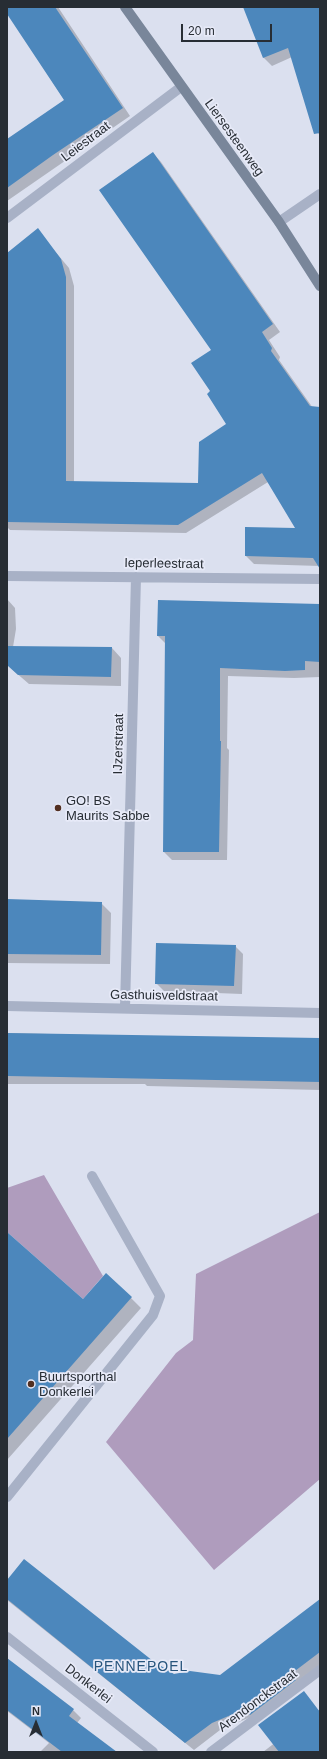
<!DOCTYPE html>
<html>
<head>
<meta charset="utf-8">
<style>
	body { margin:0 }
	#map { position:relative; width:327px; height:1759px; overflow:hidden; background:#dbe0ef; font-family:Arial,sans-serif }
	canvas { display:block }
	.frame { position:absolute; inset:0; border:8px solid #272d34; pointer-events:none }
	.north { position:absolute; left:16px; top:1703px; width:40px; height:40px; -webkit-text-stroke:3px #e7eaf8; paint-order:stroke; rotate:0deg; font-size:11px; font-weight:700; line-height:16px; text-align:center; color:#272d34 }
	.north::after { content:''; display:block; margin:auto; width:14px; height:18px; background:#272d34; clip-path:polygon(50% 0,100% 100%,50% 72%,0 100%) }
	.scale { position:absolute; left:181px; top:24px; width:91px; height:18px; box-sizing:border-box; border:2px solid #272d34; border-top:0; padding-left:5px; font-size:12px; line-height:14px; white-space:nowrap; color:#272d34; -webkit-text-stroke:3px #e7eaf8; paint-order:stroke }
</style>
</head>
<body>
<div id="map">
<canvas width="327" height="1759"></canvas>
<div class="frame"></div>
<div class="north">N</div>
<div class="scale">20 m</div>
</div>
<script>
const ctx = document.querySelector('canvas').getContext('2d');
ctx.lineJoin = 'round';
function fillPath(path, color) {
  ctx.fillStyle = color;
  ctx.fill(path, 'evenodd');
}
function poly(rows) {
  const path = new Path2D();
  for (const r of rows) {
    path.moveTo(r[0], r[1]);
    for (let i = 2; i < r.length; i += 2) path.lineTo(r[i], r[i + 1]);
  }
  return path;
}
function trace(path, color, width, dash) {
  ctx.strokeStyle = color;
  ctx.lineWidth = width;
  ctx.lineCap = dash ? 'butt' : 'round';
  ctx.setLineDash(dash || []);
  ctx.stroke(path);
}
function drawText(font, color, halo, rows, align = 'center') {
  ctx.font = font + ' Arial,sans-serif';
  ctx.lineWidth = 3.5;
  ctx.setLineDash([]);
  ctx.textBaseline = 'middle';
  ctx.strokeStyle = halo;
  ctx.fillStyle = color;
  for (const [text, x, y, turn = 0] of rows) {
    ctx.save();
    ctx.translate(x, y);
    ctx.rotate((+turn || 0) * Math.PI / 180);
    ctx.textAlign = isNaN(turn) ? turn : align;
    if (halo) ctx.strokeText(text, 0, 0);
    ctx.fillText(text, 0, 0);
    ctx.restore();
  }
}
fillPath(poly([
	[44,1175,103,1276,83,1299,7,1232,7,1188],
	[320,1212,320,1479,214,1570,106,1442,176,1353,193,1340,196,1274]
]), '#af9cbd');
fillPath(poly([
	[7,7,58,7,130,116,7,201,7,142,65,101,7,12],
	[244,7,320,7,320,135,313,128,292,57,272,66,264,58],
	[153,153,161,162,280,332,269,340,280,357,279,360,320,418,320,566,254,564,246,556,246,528,297,529,268,482,186,533,10,530,7,527,7,254,37,230,69,268,74,286,74,482,199,484,227,424,212,392,212,350],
	[7,599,15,608,16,629,13,647,112,648,121,658,121,686,29,684,7,665],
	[320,605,320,677,294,678,228,676,227,748,229,750,227,860,172,860,164,852,166,644,158,636],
	[7,900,101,903,111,913,110,964,7,963],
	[235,946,243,954,242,994,164,991,156,983],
	[7,1033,320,1040,320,1090,147,1086,145,1084,7,1084],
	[7,1233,83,1300,131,1298,141,1308,7,1460],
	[7,1582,174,1675,220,1676,320,1600,320,1666,253,1716,220,1730,194,1750,7,1600],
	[7,1660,73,1710,81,1718,77,1723,116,1752,40,1752,49,1743,7,1711],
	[320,1709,320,1752,263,1752,294,1728]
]), '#0003');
fillPath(poly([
	[7,7,55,7,123,108,53,155,7,188,7,139,64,100,7,14],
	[243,7,320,7,320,133,314,134,288,48,263,58],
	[153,152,273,324,262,332,272,348,271,351,310,406,320,407,320,569,313,558,245,556,245,527,295,528,262,473,178,525,7,522,7,253,38,228,61,259,66,277,66,481,198,483,199,442,226,424,207,394,210,391,191,363,211,350,99,190],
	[158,600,320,604,320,662,305,661,305,670,285,671,220,668,220,741,221,741,219,852,163,852,165,636,157,636],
	[7,646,112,647,111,677,18,675,7,665],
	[7,899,102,902,101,955,7,954],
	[156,943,236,945,234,986,155,984],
	[7,1033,320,1038,320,1082,7,1076],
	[7,1232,83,1299,106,1273,132,1297,7,1439],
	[24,1559,153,1661,174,1674,190,1671,220,1675,320,1599,320,1652,291,1674,296,1680,250,1715,245,1709,212,1723,185,1743,7,1599,7,1580],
	[7,1658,74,1709,69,1716,117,1752,62,1752,7,1710],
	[304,1691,320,1712,320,1752,279,1752,258,1725]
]), '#4c87bc');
trace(poly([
	[7,218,181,87],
	[279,222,320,194],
	[7,576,320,579],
	[7,1006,320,1013],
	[125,1008,136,577],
	[7,1497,153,1315,160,1296,92,1176],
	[7,1637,153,1752],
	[211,1752,320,1670]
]), '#a8b1c6', 10);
trace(poly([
	[125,7,279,222,320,286]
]), '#79869a', 10);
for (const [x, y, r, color] of [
	[58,808,4,"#522f21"],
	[31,1384,4,"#522f21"]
]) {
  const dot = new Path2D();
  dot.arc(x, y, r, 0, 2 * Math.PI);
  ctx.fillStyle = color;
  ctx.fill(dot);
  trace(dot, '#e7eaf8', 1.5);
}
drawText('13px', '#272d34', '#e7eaf8', [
	["Liersesteenweg",234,138,54],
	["Leiestraat",86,142,-37],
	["Ieperleestraat",164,564,1],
	["IJzerstraat",119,744,-89],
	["Gasthuisveldstraat",164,996,1],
	["Donkerlei",88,1684,38],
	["Arendonckstraat",258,1701,-37]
]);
drawText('13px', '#272d34', '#e7eaf8', [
	["GO! BS",66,801],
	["Maurits Sabbe",66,816],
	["Buurtsporthal",39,1377],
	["Donkerlei",39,1392]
], 'left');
ctx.letterSpacing = '1px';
drawText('14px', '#27547c', '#e7eaf8', [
	["PENNEPOEL",141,1667]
]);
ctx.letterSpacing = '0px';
</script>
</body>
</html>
